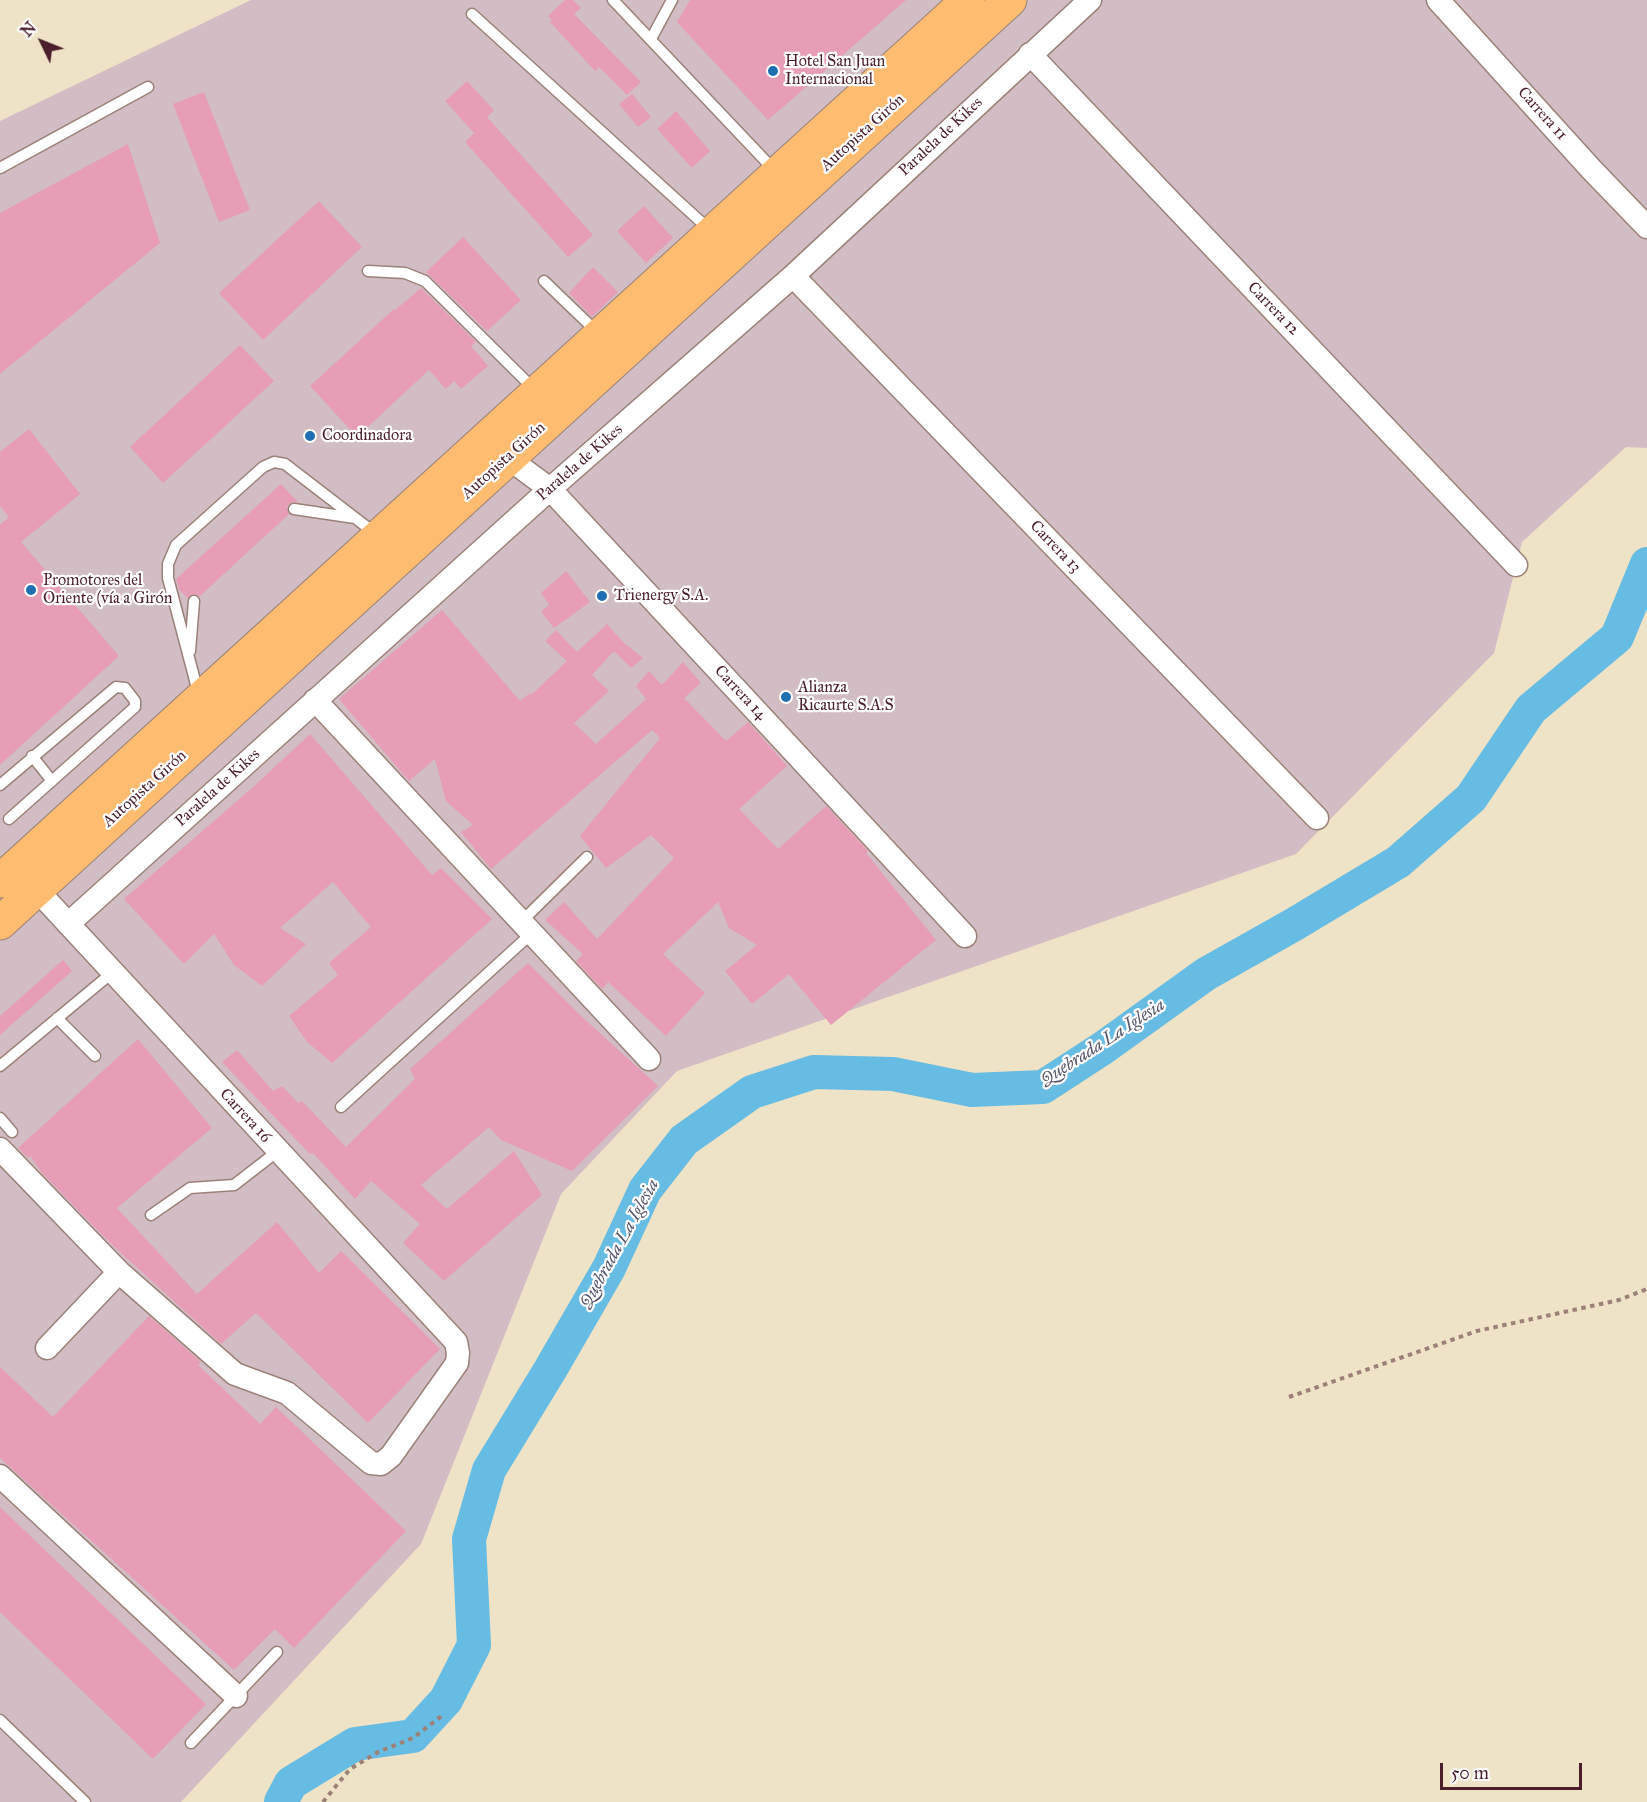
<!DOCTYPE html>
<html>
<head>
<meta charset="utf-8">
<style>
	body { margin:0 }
	#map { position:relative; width:1647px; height:1802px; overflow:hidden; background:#eee3c6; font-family:"IM FELL Great Primer",serif }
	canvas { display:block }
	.north { position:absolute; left:12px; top:12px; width:60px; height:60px; -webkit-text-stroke:4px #fff; paint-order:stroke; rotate:313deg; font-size:16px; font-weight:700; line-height:24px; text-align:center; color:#4a1f2b }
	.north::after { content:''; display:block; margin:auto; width:21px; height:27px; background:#4a1f2b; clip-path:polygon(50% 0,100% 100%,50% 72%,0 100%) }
	.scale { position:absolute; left:1440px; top:1763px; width:142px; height:27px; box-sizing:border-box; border:3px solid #4a1f2b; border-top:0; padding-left:8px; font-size:18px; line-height:21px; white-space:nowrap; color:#4a1f2b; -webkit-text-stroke:4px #fff; paint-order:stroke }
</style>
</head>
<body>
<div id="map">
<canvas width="1647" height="1802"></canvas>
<div class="north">N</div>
<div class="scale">50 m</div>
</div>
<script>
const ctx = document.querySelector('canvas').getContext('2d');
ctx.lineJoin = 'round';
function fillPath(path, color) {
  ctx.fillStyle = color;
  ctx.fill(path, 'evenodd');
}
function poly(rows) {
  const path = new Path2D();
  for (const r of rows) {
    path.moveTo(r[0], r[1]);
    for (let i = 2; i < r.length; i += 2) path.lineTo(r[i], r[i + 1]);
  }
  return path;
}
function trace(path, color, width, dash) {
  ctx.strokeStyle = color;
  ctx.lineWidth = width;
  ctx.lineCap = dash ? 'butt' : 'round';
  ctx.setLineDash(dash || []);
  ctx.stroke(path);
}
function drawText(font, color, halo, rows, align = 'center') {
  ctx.font = font + ' "IM FELL Great Primer",serif';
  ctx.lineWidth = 4.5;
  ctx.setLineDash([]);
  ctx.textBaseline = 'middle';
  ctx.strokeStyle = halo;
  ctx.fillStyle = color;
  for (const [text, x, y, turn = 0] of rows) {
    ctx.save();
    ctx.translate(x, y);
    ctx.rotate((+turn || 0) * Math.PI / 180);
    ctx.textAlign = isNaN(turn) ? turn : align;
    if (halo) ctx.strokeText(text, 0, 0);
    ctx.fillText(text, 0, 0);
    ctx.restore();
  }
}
fillPath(poly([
	[251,0,1647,0,1647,448,1626,447,1522,542,1494,653,1296,854,677,1071,561,1194,421,1544,181,1802,0,1802,0,121]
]), '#d2bdc5');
trace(poly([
	[281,1802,291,1783,355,1744,413,1736,446,1700,474,1645,469,1539,489,1470,550,1370,609,1268,645,1190,684,1140,752,1092,814,1072,893,1074,972,1090,1043,1087,1103,1048,1206,974,1293,925,1398,862,1471,798,1531,709,1617,637,1647,564]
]), '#67bce3', 34);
fillPath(poly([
	[565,0,573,0,581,8,574,14,641,82,627,95,599,67,595,71,550,22,552,20,548,16],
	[690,0,906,0,768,120,677,22],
	[467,81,494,110,487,117,593,235,568,257,465,142,474,133,445,101],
	[204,92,250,210,219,222,173,104],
	[632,94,651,117,638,127,619,104],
	[676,111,710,151,692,168,657,129],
	[128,144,160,243,0,374,0,213],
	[319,201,362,247,263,340,219,293],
	[644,206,673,238,646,263,617,231],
	[463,237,521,300,487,331,426,272],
	[593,267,618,292,592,317,569,293],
	[421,288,476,342,471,346,488,366,461,389,454,381,446,389,429,370,357,437,310,386,394,309,395,310],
	[240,345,274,381,163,483,130,447],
	[29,429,80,494,21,542,119,656,0,765,0,525,9,517,0,506,0,452],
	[281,484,298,502,292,502,288,505,287,508,289,514,200,596,194,594,187,598,179,589,176,579],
	[566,571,590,602,554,628,541,612,549,605,541,593],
	[442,610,520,701,530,693,531,695,567,661,545,641,556,630,577,652,607,624,623,642,643,658,631,668,614,651,592,675,609,691,574,723,596,744,646,699,636,686,649,671,662,685,683,662,701,683,684,698,726,741,748,722,787,766,739,809,778,849,826,806,868,851,866,853,936,940,831,1025,789,974,752,1004,725,971,757,945,729,928,718,902,663,954,705,993,666,1036,608,982,602,989,576,961,583,954,545,920,564,902,597,939,674,858,651,835,606,868,580,836,660,738,652,730,491,869,461,832,473,825,446,801,435,759,409,781,339,699],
	[310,734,432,875,441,868,492,919,332,1063,307,1042,289,1016,338,975,329,963,371,927,333,882,280,928,306,944,262,986,234,965,214,934,184,964,124,899,252,788],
	[63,960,72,971,0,1035,0,1016],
	[528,963,579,1014,658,1086,572,1171,501,1140,489,1127,421,1185,447,1209,514,1151,542,1195,444,1281,403,1243,420,1224,371,1181,355,1199,313,1153,310,1154,222,1062,237,1050,273,1091,282,1086,298,1103,302,1101,346,1147,415,1079,410,1069],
	[138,1039,212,1128,117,1208,197,1294,277,1222,319,1273,341,1251,440,1349,368,1423,256,1313,221,1344,110,1243,42,1173,30,1156,28,1158,18,1148],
	[149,1316,201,1362,198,1365,260,1424,276,1407,406,1531,294,1648,275,1629,234,1670,0,1458,0,1367,53,1417],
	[0,1507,206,1704,153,1759,0,1612]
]), '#e69db5');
const service = poly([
	[613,0,776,172],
	[472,14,711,231],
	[651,39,672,0],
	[0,168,148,87],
	[368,271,405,273,425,281,535,390],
	[544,281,598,333],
	[294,509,355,518],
	[190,651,194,601],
	[198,692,168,578,168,564,176,545,263,467,274,462,285,464,376,534],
	[32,756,52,781],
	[0,785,116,687,125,688,135,701,135,707,9,819],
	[521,922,587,857],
	[57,1018,95,1056],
	[0,1066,113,972],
	[341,1107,532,933],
	[0,1118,12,1132],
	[151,1215,190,1188,234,1185,278,1151],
	[0,1720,85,1802],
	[191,1743,277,1652]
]);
const minor = poly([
	[1438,0,1591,169,1647,227],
	[1030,54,1516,565],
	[793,276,1317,818],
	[508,458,550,489,965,936],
	[315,700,649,1059],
	[36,889,456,1342,458,1353,457,1363,391,1456,381,1464,371,1463,287,1393,235,1374,119,1272,47,1348],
	[68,924,550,489,793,276,1090,0],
	[0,1149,119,1272],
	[0,1476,236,1696]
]);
const trunk = poly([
	[0,881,968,0],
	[0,923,1010,0]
]);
trace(service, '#9c8178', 13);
trace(minor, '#9c8178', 25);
trace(trunk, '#9c8178', 35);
trace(poly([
	[1289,1397,1477,1331,1619,1300,1647,1289],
	[323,1802,350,1769,378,1752,413,1738,443,1715]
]), '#9c8178', 4, [4.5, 4.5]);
trace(service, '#fff', 10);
trace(minor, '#fff', 22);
trace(trunk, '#febc70', 33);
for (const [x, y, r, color] of [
	[773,71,6,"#1f6fb2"],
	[310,436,6,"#1f6fb2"],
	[31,590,6,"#1f6fb2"],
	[602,596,6,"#1f6fb2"],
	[786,697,6,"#1f6fb2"]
]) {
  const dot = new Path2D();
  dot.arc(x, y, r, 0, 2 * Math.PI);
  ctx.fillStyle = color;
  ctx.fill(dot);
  trace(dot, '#fff', 2);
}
drawText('16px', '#4a1f2b', '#fff', [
	["Hotel San Juan",785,62],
	["Internacional",785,80],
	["Coordinadora",322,436],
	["Promotores del",43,581],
	["Oriente (vía a Girón",43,599],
	["Trienergy S.A.",614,596],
	["Alianza",798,688],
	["Ricaurte S.A.S",798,706]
], 'left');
drawText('16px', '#4a1f2b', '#fff', [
	["Carrera 11",1542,114,48],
	["Autopista Girón",863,133,-42],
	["Paralela de Kikes",941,137,-43],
	["Carrera 12",1273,309,46],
	["Autopista Girón",504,461,-42],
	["Paralela de Kikes",580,463,-41],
	["Carrera 13",1055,547,46],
	["Carrera 14",740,693,47],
	["Paralela de Kikes",218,788,-42],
	["Autopista Girón",145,789,-42],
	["Carrera 16",245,1116,47]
]);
drawText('italic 18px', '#54566b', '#fff', [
	["Quebrada La Iglesia",1103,1043,-33],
	["Quebrada La Iglesia",620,1244,-61]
]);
</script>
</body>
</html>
